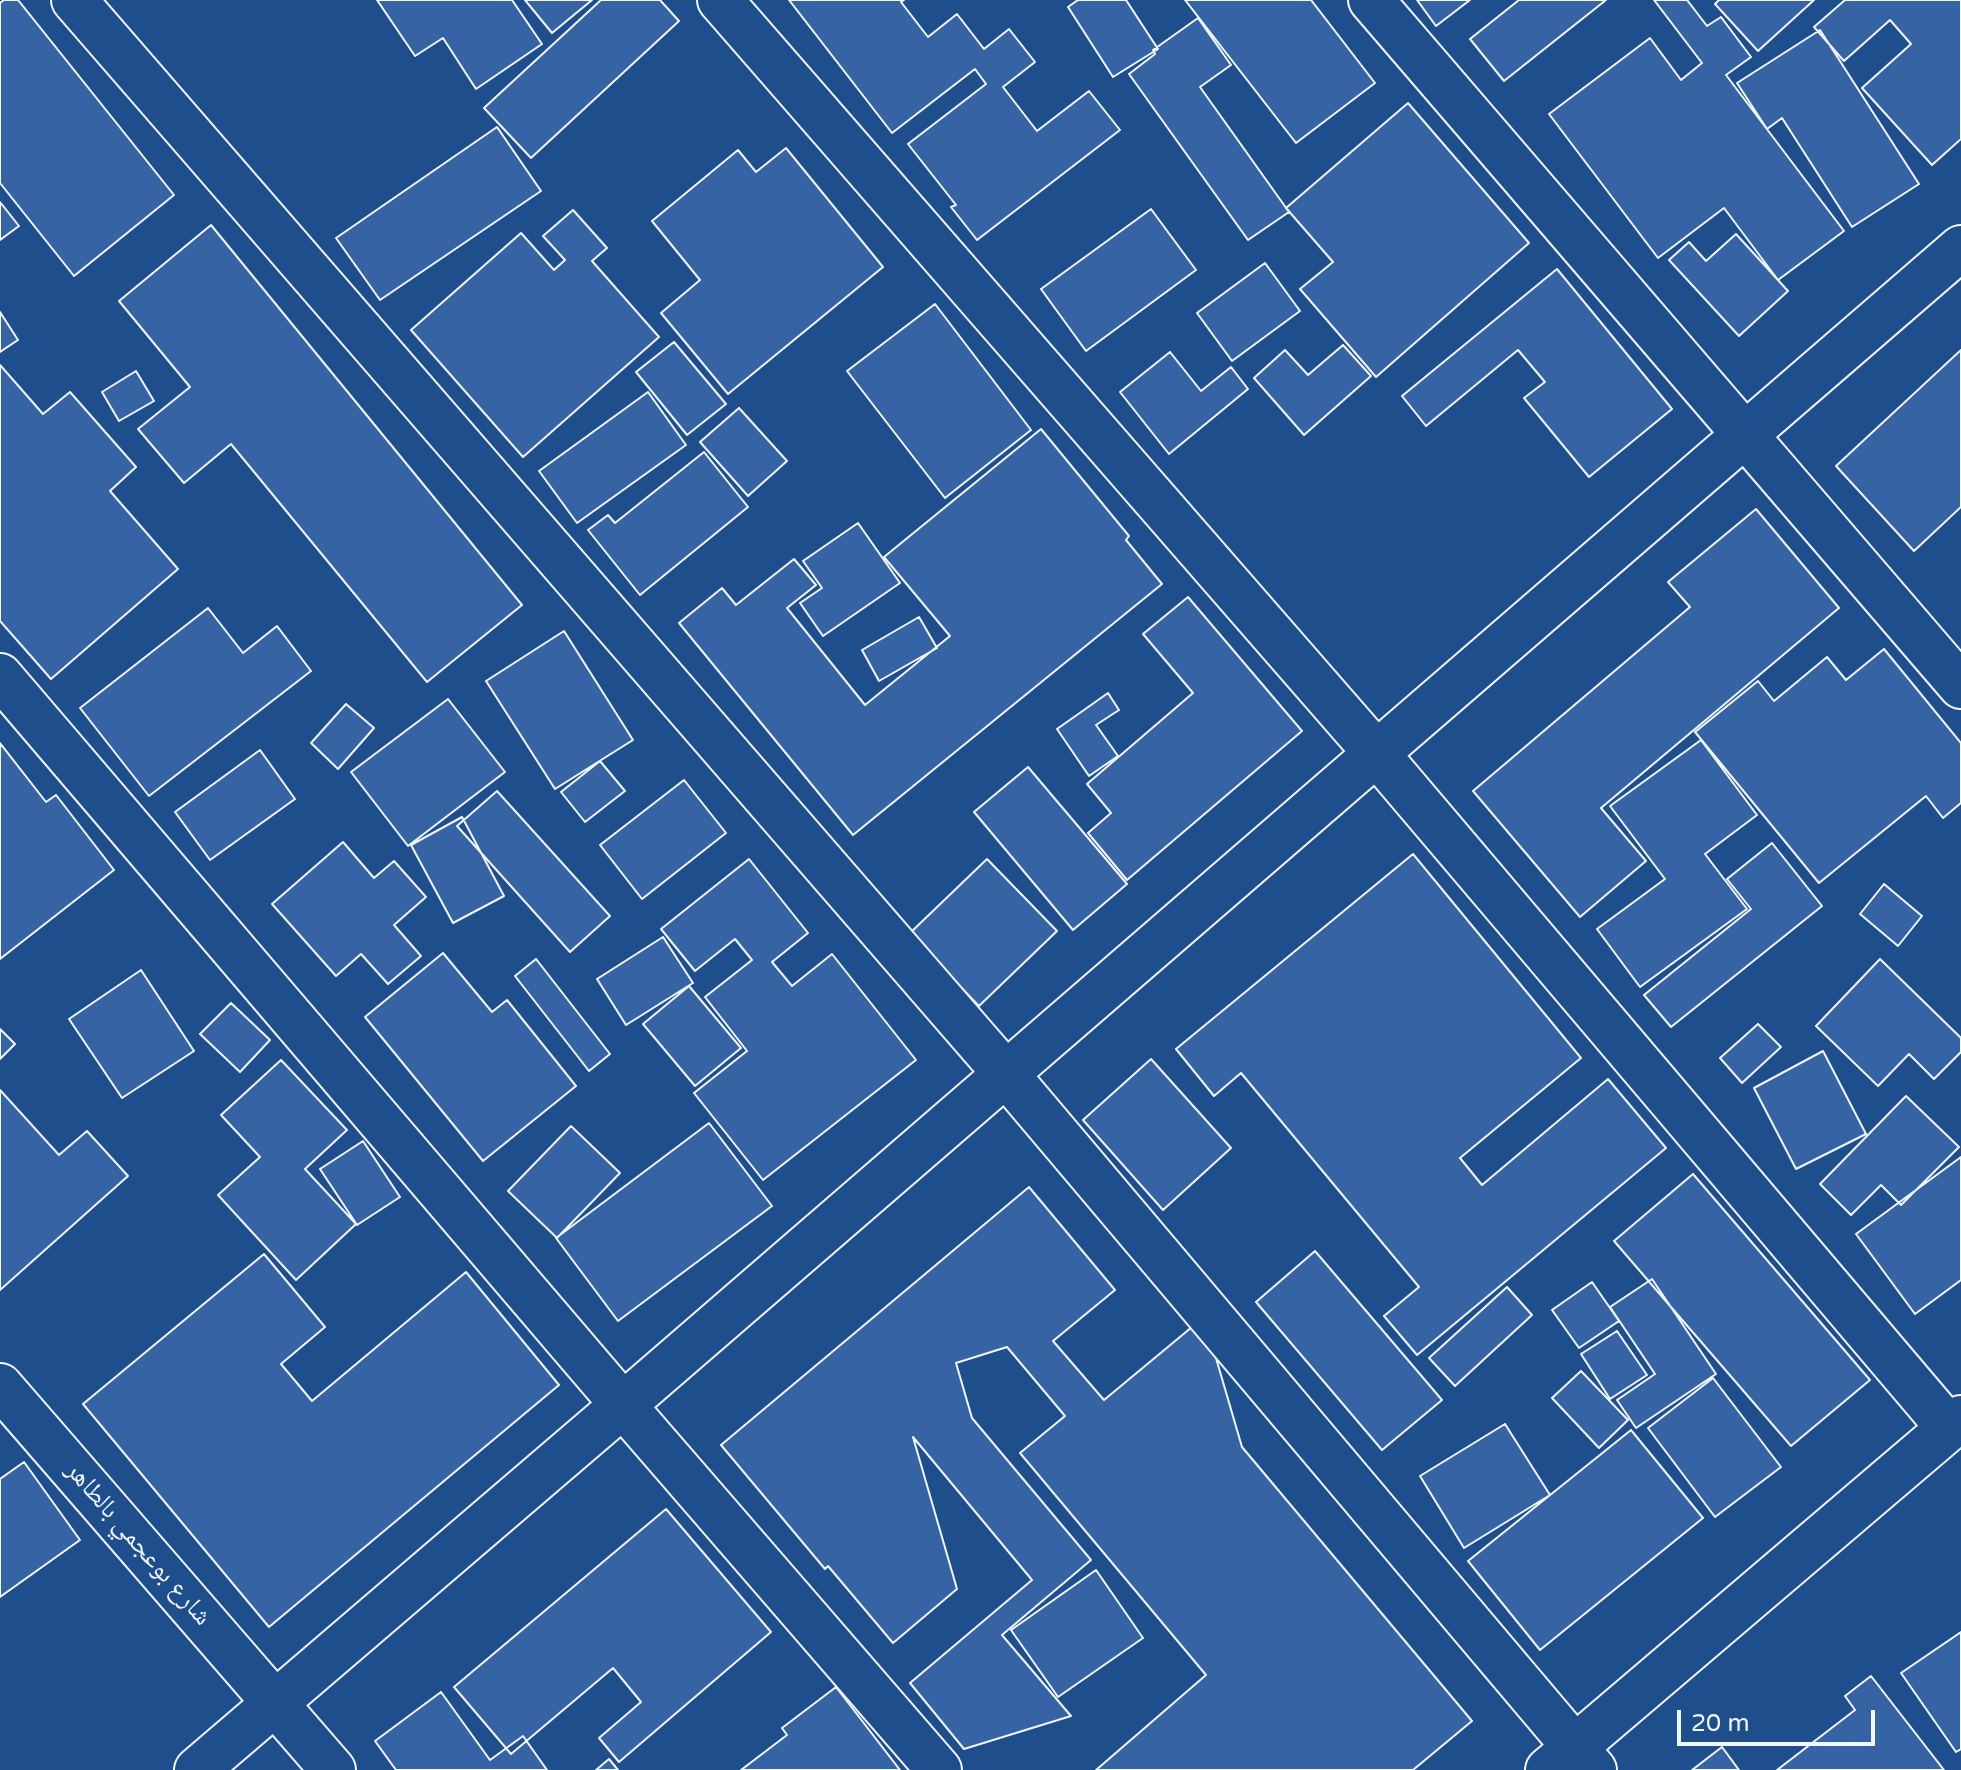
<!DOCTYPE html>
<html>
<head>
<meta charset="utf-8">
<style>
	body { margin:0 }
	#map { position:relative; width:1961px; height:1770px; overflow:hidden; background:#1f4e8c; font-family:"Varela Round",sans-serif }
	canvas { display:block }
	.scale { position:absolute; left:1677px; top:1710px; width:198px; height:36px; box-sizing:border-box; border:4px solid #f2f6ff; border-top:0; padding-left:10px; font-size:24px; line-height:28px; white-space:nowrap; color:#f2f6ff; -webkit-text-stroke:6px #1f4e8c; paint-order:stroke }
</style>
</head>
<body>
<div id="map">
<canvas width="1961" height="1770"></canvas>
<div class="scale">20 m</div>
</div>
<script>
const ctx = document.querySelector('canvas').getContext('2d');
ctx.lineJoin = 'round';
function fillPath(path, color) {
  ctx.fillStyle = color;
  ctx.fill(path, 'evenodd');
}
function poly(rows) {
  const path = new Path2D();
  for (const r of rows) {
    path.moveTo(r[0], r[1]);
    for (let i = 2; i < r.length; i += 2) path.lineTo(r[i], r[i + 1]);
  }
  return path;
}
function trace(path, color, width, dash) {
  ctx.strokeStyle = color;
  ctx.lineWidth = width;
  ctx.lineCap = dash ? 'butt' : 'round';
  ctx.setLineDash(dash || []);
  ctx.stroke(path);
}
function drawText(font, color, halo, rows, align = 'center') {
  ctx.font = font + ' "Varela Round","Noto Naskh Arabic",sans-serif';
  ctx.lineWidth = 6;
  ctx.setLineDash([]);
  ctx.textBaseline = 'middle';
  ctx.strokeStyle = halo;
  ctx.fillStyle = color;
  for (const [text, x, y, turn = 0] of rows) {
    ctx.save();
    ctx.translate(x, y);
    ctx.rotate((+turn || 0) * Math.PI / 180);
    ctx.textAlign = isNaN(turn) ? turn : align;
    if (halo) ctx.strokeText(text, 0, 0);
    ctx.fillText(text, 0, 0);
    ctx.restore();
  }
}
const building = poly([
	[4,0,18,0,174,195,74,276,0,183,0,3,4,0],
	[377,0,512,0,542,44,476,89,443,38,415,56,377,0],
	[525,0,592,0,552,33,525,0],
	[601,0,660,0,679,21,531,158,484,108,601,0],
	[789,0,904,0,901,2,928,37,957,14,984,49,1009,29,1035,62,1003,87,1037,131,1089,91,1120,130,977,240,951,207,956,205,908,144,986,84,975,69,892,133,789,0],
	[1078,0,1126,0,1158,49,1113,77,1068,7,1078,0],
	[1185,0,1311,0,1375,83,1296,143,1185,0],
	[1417,0,1470,0,1436,26,1417,0],
	[1519,0,1606,0,1504,81,1470,39,1519,0],
	[1654,0,1687,0,1707,26,1721,17,1751,57,1726,75,1844,231,1778,280,1724,208,1658,258,1549,114,1650,38,1681,80,1702,63,1654,0],
	[1719,0,1814,0,1758,51,1715,4,1719,0],
	[1845,0,1961,0,1961,139,1932,165,1862,88,1911,44,1890,20,1844,61,1814,27,1845,0],
	[1198,18,1231,65,1200,87,1289,212,1248,240,1129,74,1155,54,1153,50,1198,18],
	[1820,30,1919,184,1852,227,1782,118,1767,129,1737,83,1820,30],
	[1408,103,1529,243,1376,377,1300,289,1333,262,1286,208,1408,103],
	[497,127,541,191,380,300,336,238,497,127],
	[786,148,883,267,728,394,661,313,700,280,652,221,738,150,756,172,786,148],
	[0,202,19,226,0,240,0,202],
	[1151,209,1196,270,1086,351,1041,289,1151,209],
	[573,210,607,248,592,261,659,337,523,457,411,330,521,233,554,270,565,260,543,236,573,210],
	[211,225,522,605,427,682,231,444,184,483,138,429,190,387,119,301,211,225],
	[1736,234,1788,291,1739,336,1669,260,1689,242,1706,261,1736,234],
	[1265,263,1300,311,1232,361,1197,313,1265,263],
	[1557,269,1672,409,1589,477,1524,398,1545,382,1518,350,1426,426,1402,396,1557,269],
	[935,304,1031,430,945,498,847,371,935,304],
	[0,312,18,340,0,352,0,312],
	[674,342,726,404,687,435,636,372,674,342],
	[1343,345,1371,376,1304,435,1254,378,1285,350,1308,375,1343,345],
	[1961,350,1961,507,1914,551,1836,466,1961,350],
	[1170,352,1201,391,1231,367,1248,389,1169,454,1120,392,1170,352],
	[0,365,43,414,70,392,136,467,110,491,178,569,51,679,0,621,0,365],
	[136,371,154,401,119,421,102,392,136,371],
	[648,392,686,445,577,523,539,471,648,392],
	[739,408,787,461,748,496,700,442,739,408],
	[1041,429,1129,536,1126,540,1162,584,853,835,679,623,722,588,736,605,794,559,816,585,787,608,865,705,950,636,884,557,1041,429],
	[704,452,748,507,640,595,588,530,608,515,615,523,704,452],
	[1756,509,1839,608,1601,808,1646,861,1580,917,1473,791,1690,607,1668,582,1756,509],
	[858,523,900,583,823,636,800,603,822,588,803,561,858,523],
	[1188,597,1302,731,1127,880,1088,833,1111,813,1087,784,1193,693,1143,634,1188,597],
	[208,608,243,653,277,626,311,671,149,796,80,708,208,608],
	[919,617,937,648,879,681,862,650,919,617],
	[564,631,633,740,555,789,486,681,564,631],
	[1884,649,1961,743,1961,803,1943,818,1926,796,1819,883,1695,732,1758,681,1774,701,1827,657,1846,680,1884,649],
	[1108,693,1119,710,1096,725,1118,756,1089,776,1057,729,1108,693],
	[448,699,505,772,408,846,351,772,448,699],
	[346,704,374,728,338,769,311,743,346,704],
	[1701,740,1757,815,1705,854,1747,909,1640,987,1597,929,1665,879,1610,806,1701,740],
	[0,743,46,802,56,795,114,870,0,959,0,743],
	[260,750,295,799,210,860,175,812,260,750],
	[600,761,625,791,585,822,561,792,600,761],
	[1028,767,1127,884,1073,930,974,812,1028,767],
	[684,780,726,833,642,899,600,845,684,780],
	[497,791,610,916,570,952,457,826,497,791],
	[462,817,504,896,453,923,411,845,462,817],
	[343,842,374,878,394,861,426,897,394,925,421,956,388,984,361,954,336,976,272,904,343,842],
	[1772,843,1822,906,1671,1027,1644,995,1751,909,1727,879,1772,843],
	[1413,854,1581,1058,1460,1158,1482,1185,1608,1079,1666,1148,1417,1355,1384,1316,1419,1287,1241,1073,1214,1096,1176,1049,1413,854],
	[749,859,808,933,772,962,792,986,832,954,916,1060,763,1180,694,1093,747,1051,705,997,752,960,735,939,695,971,661,929,749,859],
	[987,859,1057,931,979,1006,909,934,987,859],
	[1884,884,1922,916,1898,946,1860,914,1884,884],
	[663,937,693,983,626,1025,597,979,663,937],
	[443,953,492,1012,507,1000,576,1086,483,1161,365,1017,443,953],
	[536,959,610,1054,589,1071,515,976,536,959],
	[1880,959,1961,1038,1961,1052,1934,1079,1909,1054,1878,1086,1816,1026,1880,959],
	[141,970,194,1051,122,1098,69,1019,141,970],
	[689,986,741,1048,695,1086,643,1024,689,986],
	[231,1003,270,1040,240,1072,200,1034,231,1003],
	[1758,1024,1781,1047,1742,1083,1720,1058,1758,1024],
	[0,1029,15,1044,0,1059,0,1029],
	[1823,1051,1866,1134,1796,1169,1754,1088,1823,1051],
	[1151,1059,1231,1148,1163,1210,1083,1120,1151,1059],
	[281,1060,347,1130,305,1169,356,1224,296,1280,218,1195,260,1157,221,1115,281,1060],
	[0,1090,59,1155,87,1131,128,1176,0,1290,0,1090],
	[1906,1096,1959,1147,1901,1205,1881,1185,1851,1215,1820,1184,1906,1096],
	[709,1123,772,1206,618,1321,556,1238,709,1123],
	[571,1126,620,1173,557,1238,508,1191,571,1126],
	[363,1141,400,1197,357,1225,320,1169,363,1141],
	[1961,1157,1961,1280,1915,1314,1856,1234,1961,1157],
	[1693,1174,1870,1380,1791,1446,1614,1241,1693,1174],
	[1029,1187,1115,1290,1053,1341,1104,1400,1204,1317,1242,1447,1472,1721,1413,1770,1096,1770,1206,1675,1020,1453,1065,1416,1007,1347,956,1363,972,1418,1091,1560,1002,1635,1071,1716,964,1749,910,1683,1032,1580,913,1437,957,1589,893,1643,828,1566,825,1569,721,1445,1029,1187],
	[1315,1251,1442,1400,1382,1450,1256,1302,1315,1251],
	[264,1254,325,1327,281,1364,312,1401,466,1272,559,1385,269,1627,83,1404,264,1254],
	[1652,1279,1716,1374,1636,1428,1617,1400,1655,1374,1610,1307,1652,1279],
	[1592,1282,1619,1321,1579,1348,1552,1310,1592,1282],
	[1507,1287,1532,1315,1455,1386,1429,1358,1507,1287],
	[1617,1331,1647,1375,1610,1399,1581,1354,1617,1331],
	[1581,1371,1628,1420,1599,1448,1552,1398,1581,1371],
	[1713,1378,1781,1467,1715,1517,1648,1428,1713,1378],
	[1505,1424,1550,1495,1464,1548,1420,1476,1505,1424],
	[1631,1430,1703,1518,1540,1650,1468,1561,1631,1430],
	[24,1462,80,1540,0,1597,0,1479,24,1462],
	[666,1509,771,1632,619,1762,599,1738,641,1702,613,1668,511,1754,454,1687,666,1509],
	[1096,1570,1143,1638,1058,1697,1011,1630,1096,1570],
	[1961,1632,1961,1749,1956,1752,1901,1673,1961,1632],
	[1871,1676,1944,1770,1777,1770,1855,1710,1845,1696,1871,1676],
	[836,1687,900,1770,741,1770,787,1735,782,1728,836,1687],
	[441,1692,490,1760,523,1736,547,1770,396,1770,375,1741,441,1692],
	[1722,1747,1739,1770,1692,1770,1722,1747],
	[609,1759,618,1770,596,1770,609,1759]
]);
fillPath(building, '#3563a3');
trace(building, '#f2f6ff', 2);
const minor = poly([
	[74,0,1006,1074,1594,1770],
	[720,0,1377,754,1949,1428],
	[1371,0,1961,686],
	[0,676,623,1405,939,1770],
	[0,1386,333,1770],
	[197,1770,623,1405,1961,248],
	[1548,1770,1961,1418]
]);
trace(minor, '#f2f6ff', 48);
trace(minor, '#1f4e8c', 44);
drawText('26px', '#f2f6ff', '#1f4e8c', [
	["شارع بوعجمي بالطاهر",138,1544,49]
]);
</script>
</body>
</html>
